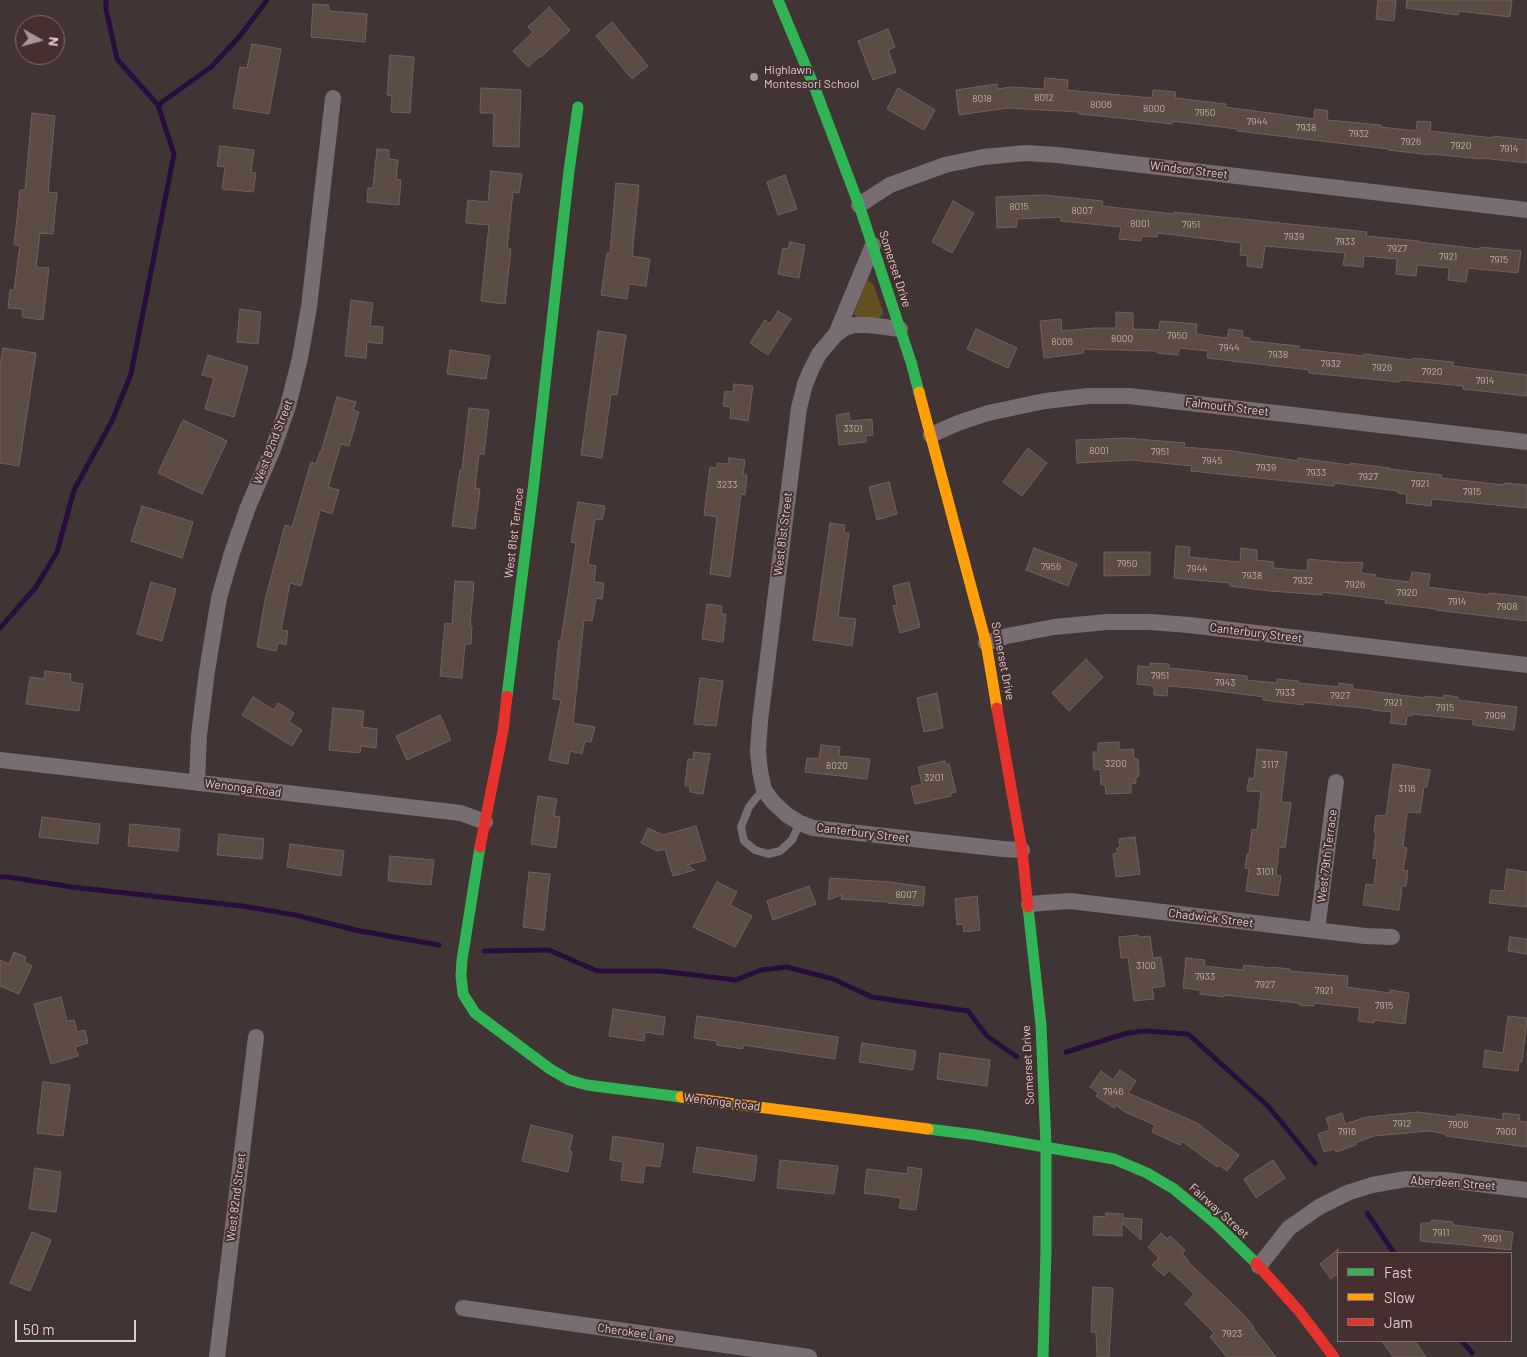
<!DOCTYPE html>
<html>
<head>
<meta charset="utf-8">
<style>
	body { margin:0 }
	#map { position:relative; width:1527px; height:1357px; overflow:hidden; background:#413434; font-family:Barlow,sans-serif }
	canvas { display:block }
	.legend { position:absolute; left:1337px; top:1252px; width:175px; height:90px; box-sizing:border-box; background:#462f2f; border:1px solid #826f6f; margin:0; padding:6px 9px; list-style:none; font-size:15px; color:#ddcece }
	.legend li { display:flex; align-items:center; gap:10px; height:25px }
	.legend b { width:25px; border:1px solid #826f6f }
	.north { position:absolute; left:15px; top:15px; width:50px; height:50px; box-sizing:border-box; background:#462f2f; border:1px solid #826f6f; border-radius:50%; rotate:97deg; font-size:14px; font-weight:700; line-height:20px; text-align:center; color:#ddcece }
	.north::after { content:''; display:block; margin:auto; width:18px; height:22px; background:#a69898; clip-path:polygon(50% 0,100% 100%,50% 72%,0 100%) }
	.scale { position:absolute; left:15px; top:1320px; width:121px; height:22px; box-sizing:border-box; border:2px solid #ddcece; border-top:0; padding-left:6px; font-size:15px; line-height:18px; white-space:nowrap; color:#ddcece; -webkit-text-stroke:4px #462f2f; paint-order:stroke }
</style>
</head>
<body>
<div id="map">
<canvas width="1527" height="1357"></canvas>
<ul class="legend">
<li><b style="height:6px;background:#30b455"></b>Fast</li>
<li><b style="height:6px;background:#ff9f0a"></b>Slow</li>
<li><b style="height:6px;background:#e5322d"></b>Jam</li>
</ul>
<div class="north">N</div>
<div class="scale">50 m</div>
</div>
<script>
const ctx = document.querySelector('canvas').getContext('2d');
ctx.lineJoin = 'round';
function fillPath(path, color) {
  ctx.fillStyle = color;
  ctx.fill(path, 'evenodd');
}
function poly(rows) {
  const path = new Path2D();
  for (const r of rows) {
    path.moveTo(r[0], r[1]);
    for (let i = 2; i < r.length; i += 2) path.lineTo(r[i], r[i + 1]);
  }
  return path;
}
function trace(path, color, width, dash) {
  ctx.strokeStyle = color;
  ctx.lineWidth = width;
  ctx.lineCap = dash ? 'butt' : 'round';
  ctx.setLineDash(dash || []);
  ctx.stroke(path);
}
function drawText(font, color, halo, rows, align = 'center') {
  ctx.font = font + ' Barlow,sans-serif';
  ctx.lineWidth = 4;
  ctx.setLineDash([]);
  ctx.textBaseline = 'middle';
  ctx.strokeStyle = halo;
  ctx.fillStyle = color;
  for (const [text, x, y, turn = 0] of rows) {
    ctx.save();
    ctx.translate(x, y);
    ctx.rotate((+turn || 0) * Math.PI / 180);
    ctx.textAlign = isNaN(turn) ? turn : align;
    if (halo) ctx.strokeText(text, 0, 0);
    ctx.fillText(text, 0, 0);
    ctx.restore();
  }
}
fillPath(poly([
	[869,281,873,284,883,312,883,315,879,318,857,317,854,314,866,282]
]), '#645121');
trace(poly([
	[158,105,211,67,240,36,267,0],
	[0,628,36,587,57,552,74,490,112,421,131,374,174,154,158,105,117,59,106,9,106,0],
	[0,877,8,877,72,887,242,906,295,915,360,931,439,945],
	[484,951,549,950,597,971,660,971,736,980,761,970,787,967,833,979,872,997,968,1011,987,1036,1017,1057],
	[1066,1052,1128,1033,1146,1031,1188,1034,1268,1106,1315,1163],
	[1367,1213,1394,1253],
	[1462,1341,1472,1353]
]), '#2b0c3e', 5);
const building = poly([
	[1378,0,1396,0,1394,21,1376,19,1378,0],
	[1407,0,1512,0,1510,17,1459,11,1458,15,1406,8,1407,0],
	[313,4,329,5,329,11,367,14,365,42,311,37,313,4],
	[549,7,570,30,541,57,540,56,528,67,513,51,533,32,528,27,549,7],
	[612,22,648,66,632,79,596,36,612,22],
	[888,29,895,47,888,50,896,72,873,80,858,41,888,29],
	[252,44,281,49,269,114,233,108,240,67,247,68,252,44],
	[390,55,414,57,410,113,391,112,392,96,387,95,390,55],
	[1045,78,1068,80,1067,90,1152,98,1153,90,1176,92,1175,98,1226,104,1225,107,1314,119,1315,109,1328,111,1327,120,1381,125,1381,127,1416,131,1417,121,1431,122,1430,131,1493,138,1493,136,1527,140,1527,163,1481,158,1481,159,1431,154,1431,155,1388,150,1388,149,1237,131,1237,129,1172,121,1172,124,1120,118,1079,114,1079,112,1008,108,959,115,956,90,997,84,997,89,1012,87,1044,89,1045,78],
	[481,88,521,90,519,147,493,146,494,113,480,113,481,88],
	[898,88,935,110,924,130,887,109,898,88],
	[32,113,55,116,48,192,57,193,53,234,40,233,36,267,49,268,43,320,22,317,23,309,8,308,10,290,14,290,20,245,14,245,20,190,25,190,32,113],
	[220,146,254,150,251,172,256,173,253,192,222,189,225,167,217,166,220,146],
	[377,149,389,150,389,159,398,160,396,179,401,180,399,205,367,202,368,188,373,188,377,149],
	[491,171,522,174,519,193,513,192,507,249,511,249,505,304,481,301,489,225,466,223,468,200,488,202,491,171],
	[785,175,797,209,778,215,767,182,785,175],
	[616,183,639,185,632,256,650,259,646,286,629,284,627,299,601,295,607,253,610,253,616,183],
	[1044,195,1103,201,1102,206,1174,214,1174,212,1367,232,1366,236,1419,241,1419,242,1480,249,1480,247,1521,251,1518,273,1468,268,1466,282,1448,280,1449,268,1417,265,1416,276,1396,274,1397,259,1364,256,1363,267,1343,265,1345,253,1265,246,1262,268,1247,266,1248,256,1240,255,1241,243,1158,233,1157,237,1142,236,1141,241,1119,239,1121,227,1061,221,1061,217,1017,219,1017,227,997,228,996,197,1044,195],
	[953,201,974,213,952,253,932,242,953,201],
	[790,242,805,245,799,278,778,274,783,248,788,249,790,242],
	[351,300,373,303,370,326,383,327,382,344,367,342,366,358,345,356,351,300],
	[240,309,261,312,258,344,237,342,240,309],
	[778,311,791,319,768,355,750,343,765,320,770,324,778,311],
	[1116,312,1133,313,1133,329,1159,330,1160,321,1197,324,1196,334,1227,338,1229,329,1243,331,1242,337,1250,338,1250,341,1299,346,1299,349,1364,356,1364,354,1413,360,1413,358,1453,362,1453,366,1527,375,1527,396,1463,389,1463,386,1401,380,1400,382,1309,373,1309,370,1207,358,1208,351,1179,348,1178,355,1157,353,1157,351,1083,349,1084,353,1044,358,1040,321,1061,319,1062,331,1094,328,1116,328,1116,312],
	[976,329,1017,348,1008,368,967,349,976,329],
	[598,331,626,335,617,395,611,394,602,458,581,455,598,331],
	[3,348,36,353,19,466,0,463,0,366,3,348],
	[450,350,490,356,486,379,447,374,450,350],
	[208,355,248,367,234,417,205,409,214,378,202,375,208,355],
	[734,384,753,386,748,421,730,418,731,407,723,406,725,391,733,392,734,384],
	[337,397,356,402,353,410,359,412,349,446,341,444,328,487,339,490,332,514,320,510,301,586,290,583,281,630,288,631,286,645,278,643,276,651,257,647,265,600,285,525,292,527,311,462,316,464,320,452,321,452,337,397],
	[469,408,489,410,484,454,479,454,475,488,480,489,475,529,452,526,460,470,462,470,469,408],
	[849,413,850,421,872,419,873,435,866,436,866,442,839,445,836,415,849,413],
	[183,420,227,441,202,494,158,473,183,420],
	[1125,438,1185,443,1184,447,1233,451,1298,461,1298,458,1350,465,1350,463,1390,468,1389,469,1442,475,1441,478,1504,485,1504,483,1527,485,1527,508,1432,499,1431,506,1406,503,1407,494,1398,493,1398,491,1334,483,1334,486,1191,471,1192,466,1131,460,1077,463,1076,440,1125,438],
	[1028,448,1047,463,1022,496,1003,482,1028,448],
	[729,458,745,460,743,475,747,475,745,495,741,494,730,577,710,574,717,517,704,515,710,467,717,468,717,463,728,464,729,458],
	[889,482,897,514,877,520,869,487,889,482],
	[578,502,605,506,602,520,595,519,588,564,596,566,594,582,604,583,602,599,596,598,592,621,584,620,573,723,595,727,591,742,585,741,582,754,570,751,568,764,549,760,561,700,553,699,559,640,561,640,576,543,571,542,578,502],
	[142,506,193,522,182,558,131,541,142,506],
	[830,523,845,525,844,533,849,533,838,617,856,619,852,646,813,640,830,523],
	[1176,546,1190,547,1189,557,1240,562,1241,548,1257,550,1257,560,1274,562,1273,568,1307,571,1308,559,1349,563,1350,562,1363,563,1361,573,1376,575,1376,578,1410,582,1412,572,1430,574,1428,587,1489,595,1489,593,1527,597,1527,621,1436,610,1436,609,1385,603,1386,600,1322,592,1322,595,1270,591,1230,586,1230,583,1174,578,1176,546],
	[1034,548,1077,564,1068,586,1026,570,1034,548],
	[1104,552,1150,552,1150,575,1104,576,1104,552],
	[455,581,474,582,470,626,472,626,471,644,465,644,462,678,440,676,445,623,452,624,455,581],
	[151,582,176,589,162,641,137,634,151,582],
	[909,582,920,627,900,633,893,606,897,605,893,586,909,582],
	[707,604,722,606,721,614,726,614,723,642,702,639,707,604],
	[1086,659,1103,677,1069,711,1052,693,1086,659],
	[1150,663,1169,664,1169,668,1247,676,1247,680,1277,683,1277,679,1299,681,1298,683,1339,687,1339,683,1353,685,1353,689,1362,690,1425,698,1425,696,1443,698,1444,695,1458,697,1458,700,1517,707,1514,730,1473,725,1473,720,1412,714,1412,716,1407,715,1406,725,1390,723,1392,712,1372,710,1372,709,1304,702,1304,705,1263,700,1264,697,1202,689,1168,686,1167,696,1154,695,1154,686,1137,684,1138,666,1150,667,1150,663],
	[45,671,71,674,70,682,83,684,79,711,26,704,30,677,44,679,45,671],
	[700,678,723,681,716,726,694,724,700,678],
	[937,693,943,728,924,732,917,698,937,693],
	[253,697,274,710,278,703,294,713,289,722,302,730,292,746,242,715,253,697],
	[333,708,364,711,362,727,377,729,376,748,361,746,360,753,329,750,333,708],
	[440,715,451,740,407,760,396,736,440,715],
	[1119,742,1119,750,1133,749,1134,759,1138,759,1139,776,1136,777,1136,783,1131,784,1131,793,1106,794,1105,785,1101,785,1100,769,1094,770,1093,752,1098,752,1098,743,1119,742],
	[821,745,840,747,839,756,870,759,867,779,805,772,807,758,819,759,821,745],
	[1257,749,1287,752,1281,802,1291,803,1285,848,1279,847,1276,875,1281,876,1278,896,1246,891,1249,869,1245,868,1247,854,1249,854,1252,829,1257,830,1261,792,1247,791,1249,778,1254,779,1257,749],
	[694,752,710,754,703,794,690,792,690,786,685,786,688,759,693,760,694,752],
	[945,761,946,764,949,764,956,792,951,793,951,796,915,804,911,787,922,784,918,767,945,761],
	[1393,764,1430,770,1427,787,1424,787,1420,813,1407,812,1403,847,1407,848,1403,870,1408,871,1406,886,1402,886,1399,910,1363,905,1366,884,1374,885,1377,859,1373,858,1376,833,1374,832,1376,815,1386,816,1393,764],
	[538,796,557,799,554,816,560,817,556,848,531,844,538,796],
	[42,817,100,824,98,844,39,837,42,817],
	[130,824,180,829,178,851,128,846,130,824],
	[696,826,706,860,687,865,695,870,673,876,665,849,657,851,641,843,648,828,663,835,696,826],
	[219,834,264,839,262,859,217,855,219,834],
	[1135,837,1140,874,1116,877,1113,854,1117,853,1117,848,1120,847,1119,839,1135,837],
	[290,844,344,851,341,876,287,867,290,844],
	[390,856,434,860,431,885,388,881,390,856],
	[1507,869,1527,872,1527,907,1489,903,1491,890,1504,891,1507,869],
	[529,872,550,874,544,930,523,927,529,872],
	[830,878,890,882,925,887,923,906,888,903,888,902,841,899,842,895,828,900,830,878],
	[717,882,737,892,730,905,752,916,735,947,693,927,717,882],
	[809,886,816,904,773,920,767,901,809,886],
	[977,896,980,930,964,932,963,924,957,925,955,899,977,896],
	[1138,935,1139,937,1150,936,1153,958,1161,957,1165,986,1152,988,1154,999,1134,1001,1128,957,1121,958,1119,937,1138,935],
	[1510,937,1527,939,1527,954,1508,951,1510,937],
	[14,952,26,957,24,962,32,966,19,994,0,986,0,960,9,964,14,952],
	[1186,958,1205,960,1204,966,1243,970,1244,965,1271,968,1272,967,1290,969,1290,971,1348,976,1347,987,1390,993,1390,990,1409,993,1405,1024,1374,1020,1374,1023,1358,1021,1360,1008,1314,1003,1314,1006,1299,1005,1299,1003,1224,995,1224,997,1200,994,1200,990,1183,988,1186,958],
	[61,997,67,1021,74,1020,77,1032,85,1030,88,1043,75,1047,78,1056,51,1064,34,1004,61,997],
	[613,1009,665,1017,663,1035,645,1032,644,1041,609,1036,613,1009],
	[697,1016,838,1037,835,1059,743,1045,743,1049,717,1045,717,1041,694,1038,697,1016],
	[1508,1016,1527,1018,1522,1062,1519,1062,1518,1071,1483,1067,1485,1050,1503,1053,1508,1016],
	[862,1043,916,1051,913,1070,859,1062,862,1043],
	[940,1053,990,1060,987,1086,937,1079,940,1053],
	[1120,1070,1136,1081,1128,1093,1197,1123,1239,1155,1227,1171,1219,1165,1217,1167,1182,1141,1180,1145,1152,1132,1155,1125,1125,1112,1116,1105,1114,1108,1096,1096,1098,1093,1090,1087,1101,1071,1113,1080,1120,1070],
	[43,1082,70,1085,63,1136,37,1133,43,1082],
	[1417,1112,1457,1117,1457,1114,1503,1120,1503,1113,1520,1115,1519,1121,1527,1122,1527,1147,1446,1136,1446,1134,1429,1131,1374,1136,1355,1143,1356,1145,1336,1152,1335,1149,1324,1152,1318,1134,1330,1130,1326,1118,1342,1113,1345,1124,1367,1117,1417,1112],
	[531,1125,573,1135,569,1151,572,1152,568,1172,522,1161,531,1125],
	[613,1136,664,1144,660,1167,645,1165,643,1183,621,1180,623,1162,610,1160,613,1136],
	[697,1147,757,1156,754,1181,693,1172,697,1147],
	[780,1160,838,1166,834,1194,777,1188,780,1160],
	[1273,1160,1285,1178,1256,1198,1244,1179,1273,1160],
	[908,1167,922,1169,916,1210,899,1208,901,1198,864,1193,867,1169,907,1174,908,1167],
	[35,1168,61,1172,56,1212,29,1209,35,1168],
	[1106,1213,1123,1214,1123,1218,1142,1219,1141,1240,1122,1223,1122,1236,1093,1235,1094,1216,1106,1217,1106,1213],
	[1432,1220,1453,1222,1453,1225,1513,1232,1511,1250,1465,1245,1420,1241,1421,1223,1431,1223,1432,1220],
	[32,1232,51,1240,30,1291,10,1283,32,1232],
	[1161,1233,1167,1239,1170,1236,1185,1250,1182,1254,1189,1261,1188,1262,1239,1310,1254,1327,1253,1328,1276,1357,1227,1357,1210,1337,1214,1333,1185,1304,1194,1294,1169,1270,1164,1276,1152,1265,1159,1258,1148,1247,1161,1233],
	[1338,1249,1338,1273,1331,1279,1320,1264,1338,1249],
	[1093,1287,1113,1288,1109,1357,1097,1357,1096,1332,1091,1332,1093,1287],
	[1382,1341,1415,1341,1426,1357,1393,1357,1382,1341]
]);
fillPath(building, '#5c4c44');
trace(building, '#6d6361', 1);
trace(poly([
	[764,790,756,798,749,807,741,827,744,841,755,850,768,854,780,851,792,840,800,823]
]), '#786d72', 8);
trace(poly([
	[859,205,890,185,945,165,983,157,1026,153,1057,155,1527,210],
	[873,245,836,334,819,354,811,370,805,384,799,408,760,721,758,751,760,771,764,790,773,802,787,815,800,823,813,828,1003,849,1022,850],
	[836,334,845,328,854,325,869,325,900,329],
	[931,435,958,423,988,413,1045,401,1088,396,1129,396,1527,442],
	[986,643,1007,636,1054,627,1107,622,1150,622,1189,625,1527,665],
	[0,760,461,813,485,822],
	[197,783,199,735,207,671,219,598,232,553,248,507,273,449,288,406,300,358,309,307,333,98],
	[1029,904,1070,901,1365,936,1392,937],
	[1317,930,1336,782],
	[1259,1266,1289,1228,1319,1207,1347,1193,1372,1185,1406,1179,1446,1180,1527,1190],
	[463,1308,809,1357],
	[217,1357,256,1037]
]), '#786d72', 16);
trace(poly([
	[778,0,814,86,859,205,911,362,919,392],
	[507,696,533,490,569,171,578,107],
	[480,847,462,960,461,976,463,994,475,1013,550,1069,569,1080,587,1085,681,1097],
	[1028,907,1041,1025,1046,1146,1046,1249,1043,1357],
	[928,1129,976,1135,1114,1159,1147,1173,1174,1189,1215,1223,1256,1263]
]), '#30b455', 11);
trace(poly([
	[919,392,986,643,997,708],
	[681,1097,928,1129]
]), '#ff9f0a', 11);
trace(poly([
	[997,708,1022,850,1028,907],
	[480,847,503,731,507,696],
	[1256,1263,1299,1311,1334,1357]
]), '#e5322d', 11);
for (const [x, y, r, color] of [
	[754,77,5,"#a69898"]
]) {
  const dot = new Path2D();
  dot.arc(x, y, r, 0, 2 * Math.PI);
  ctx.fillStyle = color;
  ctx.fill(dot);
  trace(dot, '#462f2f', 2);
}
drawText('10px', '#bdaeac', null, [
	["8012",1044,98],
	["8018",982,99],
	["8006",1101,105],
	["8000",1154,109],
	["7950",1205,113],
	["7944",1257,122],
	["7938",1306,128],
	["7932",1359,134],
	["7926",1411,142],
	["7920",1461,146],
	["7914",1509,149],
	["8015",1019,207],
	["8007",1082,211],
	["8001",1140,224],
	["7951",1191,225],
	["7939",1294,237],
	["7933",1345,242],
	["7927",1397,249],
	["7921",1448,257],
	["7915",1499,260],
	["7950",1177,336],
	["8000",1122,339],
	["8006",1062,342],
	["7944",1229,348],
	["7938",1278,355],
	["7932",1331,364],
	["7926",1382,368],
	["7920",1432,372],
	["7914",1485,381],
	["3301",853,429],
	["8001",1099,451],
	["7951",1160,452],
	["7945",1212,461],
	["7939",1266,468],
	["7933",1316,473],
	["7927",1368,477],
	["7921",1420,484],
	["3233",727,485],
	["7915",1472,492],
	["7950",1127,564],
	["7956",1051,567],
	["7944",1197,569],
	["7938",1252,576],
	["7932",1303,581],
	["7926",1355,585],
	["7920",1407,593],
	["7914",1457,602],
	["7908",1507,607],
	["7951",1160,676],
	["7943",1225,683],
	["7933",1285,693],
	["7927",1340,696],
	["7921",1393,703],
	["7915",1445,708],
	["7909",1495,716],
	["3200",1116,764],
	["3117",1270,765],
	["8020",837,766],
	["3201",934,778],
	["3116",1407,789],
	["3101",1265,872],
	["8007",906,895],
	["3100",1146,966],
	["7933",1205,977],
	["7927",1265,985],
	["7921",1324,991],
	["7915",1384,1006],
	["7946",1113,1092],
	["7912",1402,1124],
	["7906",1458,1125],
	["7916",1347,1132],
	["7900",1506,1132],
	["7911",1441,1233],
	["7901",1492,1239],
	["7923",1232,1334]
]);
drawText('12px', '#ddcece', '#462f2f', [
	["Highlawn",764,70],
	["Montessori School",764,84]
], 'left');
drawText('12px', '#ddcece', '#462f2f', [
	["Windsor Street",1189,170,7],
	["Somerset Drive",895,269,72],
	["Falmouth Street",1227,407,7],
	["West 82nd Street",273,442,-69],
	["West 81st Terrace",514,533,-83],
	["West 81st Street",783,534,-83],
	["Canterbury Street",1256,633,7],
	["Somerset Drive",1003,661,79],
	["Wenonga Road",243,788,7],
	["Canterbury Street",863,833,7],
	["West 79th Terrace",1327,856,-83],
	["Chadwick Street",1211,918,7],
	["Somerset Drive",1028,1065,-93],
	["Wenonga Road",722,1102,7],
	["Aberdeen Street",1453,1183,4],
	["West 82nd Street",236,1197,-83],
	["Fairway Street",1219,1211,42],
	["Cherokee Lane",636,1333,8]
]);
</script>
</body>
</html>
